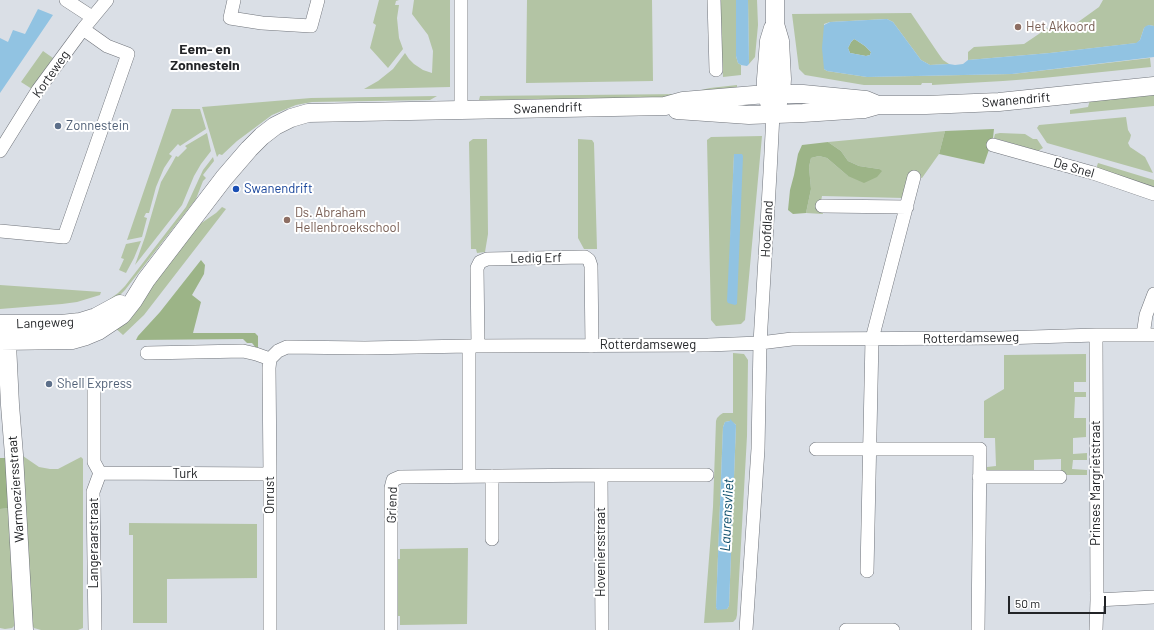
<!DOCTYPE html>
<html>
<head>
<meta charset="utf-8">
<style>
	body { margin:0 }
	#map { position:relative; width:1154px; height:630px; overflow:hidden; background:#dadfe6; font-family:Barlow,sans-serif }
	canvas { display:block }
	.scale { position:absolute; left:1008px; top:596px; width:98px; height:18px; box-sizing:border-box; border:2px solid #222427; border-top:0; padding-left:5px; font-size:12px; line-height:14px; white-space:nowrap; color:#222427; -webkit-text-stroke:3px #fff; paint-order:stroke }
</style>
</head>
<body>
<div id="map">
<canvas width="1154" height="630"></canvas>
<div class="scale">50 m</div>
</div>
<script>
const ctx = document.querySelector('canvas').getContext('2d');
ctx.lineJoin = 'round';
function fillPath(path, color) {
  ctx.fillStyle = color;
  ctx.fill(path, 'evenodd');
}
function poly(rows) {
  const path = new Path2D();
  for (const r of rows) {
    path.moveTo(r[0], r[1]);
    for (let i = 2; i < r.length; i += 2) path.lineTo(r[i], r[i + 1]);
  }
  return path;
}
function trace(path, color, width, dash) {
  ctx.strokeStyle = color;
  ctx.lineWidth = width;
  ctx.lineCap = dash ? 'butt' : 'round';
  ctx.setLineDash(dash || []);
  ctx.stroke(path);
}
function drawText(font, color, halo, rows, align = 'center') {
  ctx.font = font + ' Barlow,sans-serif';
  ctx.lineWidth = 4;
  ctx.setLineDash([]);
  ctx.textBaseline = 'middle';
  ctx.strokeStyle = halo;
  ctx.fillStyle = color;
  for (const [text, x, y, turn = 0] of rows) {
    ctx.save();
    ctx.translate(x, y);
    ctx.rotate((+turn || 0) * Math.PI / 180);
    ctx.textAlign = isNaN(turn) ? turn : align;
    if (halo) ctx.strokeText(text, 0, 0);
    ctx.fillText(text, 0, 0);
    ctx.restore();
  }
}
fillPath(poly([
	[379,0,399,0,396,1,395,5,399,5,397,18,399,38,403,49,388,68,370,48,376,25,373,23],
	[414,0,450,0,450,87,364,89,378,81,393,69,405,53,409,59,414,64,423,70,432,73,433,51,428,35,412,14],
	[527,0,652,0,653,81,526,83],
	[719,0,736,0,736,56,738,63,741,65,741,75,723,77],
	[748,0,757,0,758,25,755,57,749,64],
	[1103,0,1154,0,1154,26,1149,25,1144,28,1140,40,1137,43,1050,53,968,60,968,52,974,47,1024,44,1058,21,1067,30,1099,7],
	[911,13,938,53,943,60,949,64,930,65,921,60,893,22,887,19,830,22,824,24,824,69,827,71,867,77,1012,74,1150,58,1151,67,1043,78,1003,81,932,85,932,83,922,83,921,85,864,85,805,75,799,69,792,14],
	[43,51,53,58,32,89,21,82],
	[737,85,737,92,646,99,581,99,479,100,480,96,684,94,710,88],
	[1154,93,1154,106,1070,114,1070,110,1088,107,1090,100],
	[437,96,430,100,312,102,296,105,272,115,237,141,222,155,219,154,217,157,202,107,311,98],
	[172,109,200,109,206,129,180,146,178,144,169,154,172,156,164,168,156,187,149,213,146,213,144,217,147,218,142,237,127,240],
	[1126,117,1128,130,1131,135,1130,139,1128,143,1130,147,1145,157,1153,173,1047,143,1037,128,1039,125],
	[945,131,939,154,922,178,910,176,904,198,822,196,820,207,821,207,823,214,806,213,811,189,809,167,811,158,819,156,827,158,848,176,879,169,859,166,848,161,841,151,828,142],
	[207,133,211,151,201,164,194,176,182,205,135,265,145,237,161,182,171,165,176,156,178,157,187,148,185,146],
	[1000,133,1025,134,1033,139,1037,139,1043,148,1038,151,994,138,995,134],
	[762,136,745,320,741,324,716,326,711,320,707,140,711,137],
	[734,154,742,154,728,303],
	[473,139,487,139,488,234,485,252,477,253,476,249,471,249,469,142],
	[578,139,592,140,594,143,597,249,584,249,578,238],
	[213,157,214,161,203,175,206,178,203,181,196,199,125,290,119,296,103,304,118,293,125,286,186,207,203,170],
	[1098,163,1154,180,1154,187,1096,169],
	[222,207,226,209,144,315,123,335,113,326,133,309,200,224,216,213],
	[141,241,134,258,127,271,126,273,119,270,124,259,121,258,126,244],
	[0,285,101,292,100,295,77,302,62,304,0,309],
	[733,353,744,354,748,360,747,436,737,615,736,619,733,622,704,623,713,507,716,421,717,418,720,415,723,413,733,413],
	[730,421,735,424,736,425,729,606,727,609,716,608,723,427,725,422],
	[1086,354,1086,382,1074,382,1074,392,1086,392,1086,397,1075,397,1074,418,1086,418,1086,437,1073,438,1073,454,1087,453,1087,460,1073,460,1072,469,1087,470,1087,475,1061,475,1061,459,1034,460,1034,471,987,471,987,467,996,466,995,438,984,438,984,401,1004,389,1004,355],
	[23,456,39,467,50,469,58,469,81,457,83,459,83,628,78,630,41,630,34,628,29,618],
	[10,508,15,625,12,628,5,629,0,628,0,509],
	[129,523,257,524,257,578,167,579,167,623,133,623,133,535,129,535],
	[468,548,467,624,400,625,400,616,395,616,392,559,400,559,400,549]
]), '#b3c4a4');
fillPath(poly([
	[854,39,856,40,865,46,871,52,870,55,866,56,850,53,848,48,851,42],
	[994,129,993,138,984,164,939,154,945,131],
	[828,142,841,151,848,161,859,166,879,169,882,171,877,177,864,183,848,176,827,158,819,156,811,158,809,167,811,189,806,213,793,214,788,210,790,190,794,175,798,154,802,145],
	[201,260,205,265,204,274,192,295,201,302,193,333,255,333,258,336,258,348,257,349,252,343,247,343,243,339,136,340,138,336,160,312],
	[0,458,6,458,10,508,0,509]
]), '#9cb487');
fillPath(poly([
	[736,0,748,0,749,64,747,66,741,65,738,63,736,56],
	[38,9,53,15,0,93,0,38,8,42,13,30,25,34],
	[887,19,893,22,921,60,930,65,949,64,955,65,963,64,968,60,1050,53,1136,43,1140,40,1144,28,1146,26,1149,25,1154,26,1154,57,1012,74,867,77,827,71,824,69,822,48,824,25,830,22],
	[854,39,856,40,865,46,871,52,870,55,866,56,850,53,848,48,851,42],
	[734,154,742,154,743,156,737,304,735,305,728,303,727,301],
	[730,419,736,425,729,606,727,609,717,610,716,607,723,427,725,422,730,421]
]), '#91c3e2');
const street = poly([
	[66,0,92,17],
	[234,0,230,18,262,23,311,26,318,0],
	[714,0,716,70],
	[461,110,461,0],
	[993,145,1093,173,1154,194],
	[0,151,38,90,83,29,107,0],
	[822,206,907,207],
	[0,231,64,237,128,54,107,46,83,29],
	[1096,335,1097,600,1096,630],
	[1143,335,1146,315,1154,294],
	[478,346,477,268,480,262,487,259,583,257,585,257,589,260,591,266,592,346],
	[147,353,243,351,256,354,270,359,278,351,287,347,365,348,469,346,708,345,760,343,792,339,1002,338,1096,335,1154,335],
	[94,388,94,462,100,473,93,492,95,630],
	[816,449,980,449,978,630],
	[100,473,270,474],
	[601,475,602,630],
	[469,476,469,346],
	[492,476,492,539],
	[979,477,1060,477],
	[867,571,872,339,914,177],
	[1097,600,1154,597],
	[270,630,270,474,269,368,270,359],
	[391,630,391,488,393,480,400,477,601,475,707,475],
	[746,630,758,449,760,343,770,173,773,114],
	[846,630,893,630]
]);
const secondary = poly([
	[775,0,775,24,780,41,782,79,781,95,777,104],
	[770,105,766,94,766,79,769,41,773,28],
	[677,110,749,115,803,113,864,109,878,105,926,105,999,102,1154,86],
	[0,324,61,324,80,322,96,317,120,304],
	[6,324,10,405,14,455,24,630],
	[0,341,72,340,86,336,98,331,122,315,133,301,146,280,224,178,249,149,262,136,275,126,291,118,308,113,665,106,683,101,766,94,803,94,866,100,878,105]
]);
trace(street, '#70747b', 14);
trace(secondary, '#70747b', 19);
trace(street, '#fff', 13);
trace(secondary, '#fff', 18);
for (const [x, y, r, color] of [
	[1018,27,4,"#8d6e63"],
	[58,126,4,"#5c6f8a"],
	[236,189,4,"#1a4fb4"],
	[287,220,4,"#8d6e63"],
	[49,384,4,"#5c6f8a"]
]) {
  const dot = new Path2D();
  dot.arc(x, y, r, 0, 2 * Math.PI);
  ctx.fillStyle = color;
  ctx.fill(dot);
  trace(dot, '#fff', 1.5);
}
drawText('13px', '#785e54', '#fff', [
	["Het Akkoord",1026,27],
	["Ds. Abraham",295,213],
	["Hellenbroekschool",295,228]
], 'left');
drawText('13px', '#222427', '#fff', [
	["Korteweg",51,74,-55],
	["Swanendrift",1016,100,-5],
	["Swanendrift",548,108,-2],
	["De Snel",1074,168,16],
	["Hoofdland",767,229,-87],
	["Ledig Erf",536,258,-1],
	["Langeweg",45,323,-2],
	["Rotterdamseweg",971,338,-1],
	["Rotterdamseweg",648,345],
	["Turk",185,474],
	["Prinses Margrietstraat",1096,483,-90],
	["Warmoeziersstraat",16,489,-94],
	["Onrust",270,495,-90],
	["Griend",392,505,-88],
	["Langeraarstraat",94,543,-90],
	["Hoveniersstraat",601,552,-90]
]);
drawText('13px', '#4e5e75', '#fff', [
	["Zonnestein",66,126],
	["Shell Express",57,384]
], 'left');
drawText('13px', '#164399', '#fff', [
	["Swanendrift",244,189]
], 'left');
drawText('bold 14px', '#222427', '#fff', [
	["Eem- en",205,49],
	["Zonnestein",205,65]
]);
drawText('italic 14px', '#0c4d6b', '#fff', [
	["Laurensvliet",727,515,-87]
]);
</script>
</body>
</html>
